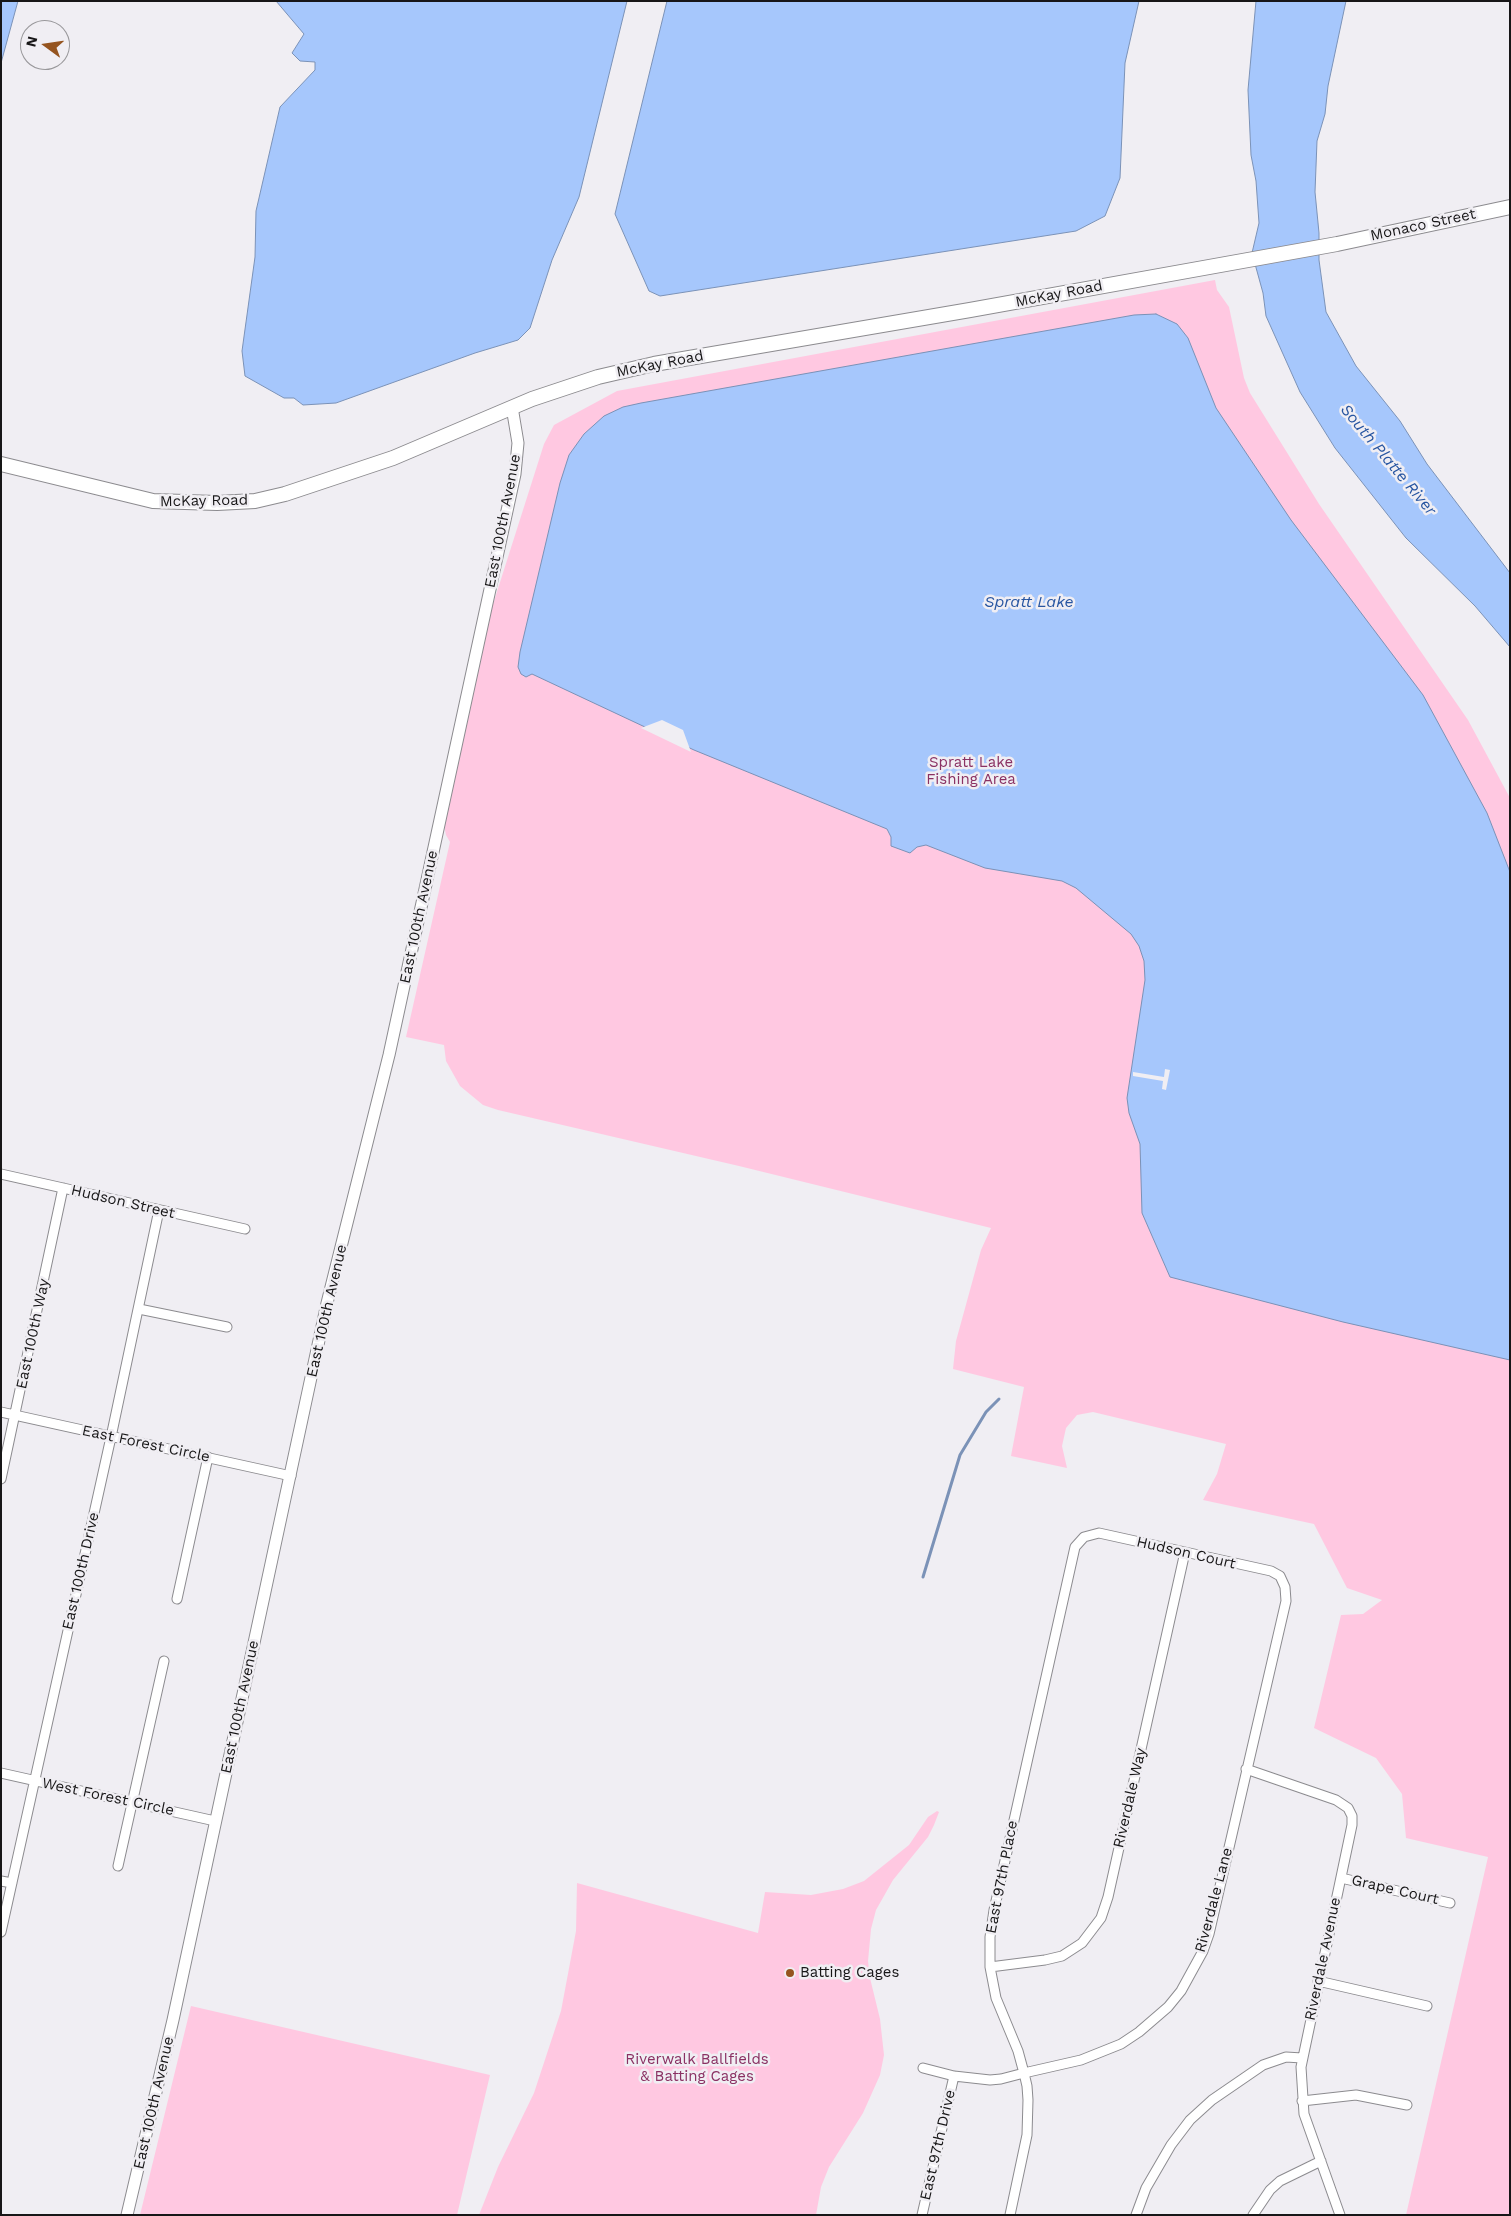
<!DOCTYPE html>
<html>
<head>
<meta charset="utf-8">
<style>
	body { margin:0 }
	#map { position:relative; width:1511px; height:2216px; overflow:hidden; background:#f0eef3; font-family:"Work Sans",sans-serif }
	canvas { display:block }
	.frame { position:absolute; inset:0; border:2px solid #171617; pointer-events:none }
	.north { position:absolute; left:20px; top:20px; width:50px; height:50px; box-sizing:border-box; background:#f0eef3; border:1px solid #99989b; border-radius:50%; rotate:284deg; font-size:14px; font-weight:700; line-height:20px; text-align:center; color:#171617 }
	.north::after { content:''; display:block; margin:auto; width:18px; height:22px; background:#95541f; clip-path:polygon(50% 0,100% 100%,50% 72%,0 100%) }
</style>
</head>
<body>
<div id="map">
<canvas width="1511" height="2216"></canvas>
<div class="frame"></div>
<div class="north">N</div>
</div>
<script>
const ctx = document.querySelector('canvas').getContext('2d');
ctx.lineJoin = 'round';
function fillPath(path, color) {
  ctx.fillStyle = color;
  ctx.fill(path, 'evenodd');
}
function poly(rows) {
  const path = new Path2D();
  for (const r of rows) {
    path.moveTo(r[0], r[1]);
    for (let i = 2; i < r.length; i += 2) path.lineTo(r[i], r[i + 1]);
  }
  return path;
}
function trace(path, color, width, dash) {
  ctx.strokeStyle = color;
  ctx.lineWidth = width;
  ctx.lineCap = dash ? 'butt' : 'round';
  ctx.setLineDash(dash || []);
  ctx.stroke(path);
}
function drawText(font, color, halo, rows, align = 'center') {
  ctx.font = font + ' "Work Sans",sans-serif';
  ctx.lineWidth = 5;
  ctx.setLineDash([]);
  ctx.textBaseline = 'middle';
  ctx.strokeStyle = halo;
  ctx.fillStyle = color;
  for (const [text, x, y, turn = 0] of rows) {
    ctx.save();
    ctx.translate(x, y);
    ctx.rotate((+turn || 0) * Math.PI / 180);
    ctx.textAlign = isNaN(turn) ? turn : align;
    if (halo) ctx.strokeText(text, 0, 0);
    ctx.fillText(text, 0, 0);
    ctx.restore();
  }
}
fillPath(poly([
	[1215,280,1217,290,1229,307,1244,378,1250,393,1319,504,1468,720,1510,798,1510,2215,1406,2215,1488,1857,1406,1838,1402,1794,1376,1758,1314,1728,1341,1615,1363,1614,1382,1600,1347,1588,1314,1524,1203,1500,1217,1474,1226,1444,1093,1412,1077,1415,1066,1428,1062,1446,1067,1468,1011,1456,1024,1387,953,1369,956,1341,981,1250,991,1228,739,1166,498,1110,483,1105,460,1086,446,1061,444,1045,406,1037,450,842,446,835,444,825,488,620,544,444,554,425,617,391],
	[937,1811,939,1812,934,1825,928,1837,893,1880,876,1910,871,1929,868,1961,870,1978,880,2019,884,2055,880,2075,863,2113,829,2167,821,2187,816,2215,479,2215,498,2167,534,2093,561,2011,576,1931,577,1883,758,1933,765,1892,811,1895,843,1889,864,1881,909,1845,928,1817],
	[191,2006,490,2075,457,2215,140,2215]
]), '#ffc8e1');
const water = poly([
	[1,1,18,1,1,63,1,1],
	[276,1,627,1,579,197,552,260,530,328,518,340,475,353,336,403,303,405,294,398,284,398,245,376,242,351,255,257,256,211,280,107,315,70,315,62,300,61,292,53,304,34,276,1],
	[667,1,1139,1,1125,63,1120,178,1105,216,1076,231,660,296,649,291,615,214,667,1],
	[1256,1,1346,1,1328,86,1325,114,1317,141,1315,192,1319,233,1319,260,1326,312,1356,366,1400,421,1427,464,1510,573,1510,647,1475,606,1406,538,1335,448,1300,392,1266,316,1263,293,1252,253,1259,223,1256,181,1251,155,1248,90,1256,1],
	[1156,314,1177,324,1188,338,1216,408,1291,520,1423,695,1487,813,1510,872,1510,1360,1343,1322,1170,1277,1142,1213,1140,1144,1129,1113,1127,1098,1145,980,1144,961,1139,946,1131,934,1076,888,1062,881,985,868,926,845,917,847,910,853,891,846,891,837,887,829,694,750,532,674,526,677,521,674,518,667,520,652,560,483,569,455,584,434,604,416,623,407,641,403,1134,315,1156,314]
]);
fillPath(water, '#a6c7fc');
trace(water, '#7b92b7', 1);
fillPath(poly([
	[662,720,683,730,691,752,641,728],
	[1165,1069,1170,1070,1166,1090,1162,1089,1163,1081,1133,1076,1133,1072,1164,1077]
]), '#f0eef3');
trace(poly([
	[923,1577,960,1455,986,1412,999,1399]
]), '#7b92b7', 3);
const minor = poly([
	[1,1174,245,1229],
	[139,1309,227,1327],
	[1,1412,291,1476],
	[1,1479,63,1188],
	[177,1599,208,1457],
	[1246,1769,1336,1800,1348,1808,1352,1816,1352,1825,1301,2067,1304,2114,1340,2215],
	[1,1773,215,1821],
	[118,1866,164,1661],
	[1341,1878,1450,1903],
	[1,1881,12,1883],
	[1,1932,111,1437,159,1210],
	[990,1967,1045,1960,1062,1956,1082,1943,1101,1918,1108,1897,1185,1552],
	[1318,1981,1427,2006],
	[923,2068,954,2076,990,2080,1001,2079,1024,2073,1081,2060,1121,2044,1139,2032,1168,2007,1181,1991,1203,1951,1209,1934,1286,1601,1285,1587,1280,1576,1271,1571,1099,1533,1084,1537,1075,1547,994,1910,990,1937,990,1967,996,1998,1018,2051,1024,2073,1027,2086,1028,2100,1027,2135,1010,2215],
	[1302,2101,1356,2095,1407,2105],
	[922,2215,954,2076],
	[1136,2215,1146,2188,1171,2145,1190,2120,1212,2100,1263,2065,1286,2057,1302,2058],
	[1253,2215,1270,2190,1280,2181,1321,2161]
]);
const tertiary = poly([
	[127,2215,173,2020,327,1303,389,1055,515,474,518,443,512,407]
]);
const secondary = poly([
	[1,464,153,501,217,503,255,501,285,494,393,458,532,399,598,377,654,364,970,310,1337,244,1510,207]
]);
trace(minor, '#8c8b8f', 11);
trace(tertiary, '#8c8b8f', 13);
trace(secondary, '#8c8b8f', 16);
trace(minor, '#fff', 9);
trace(tertiary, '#fff', 11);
trace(secondary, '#fff', 14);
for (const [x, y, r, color] of [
	[790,1973,5,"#95541f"]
]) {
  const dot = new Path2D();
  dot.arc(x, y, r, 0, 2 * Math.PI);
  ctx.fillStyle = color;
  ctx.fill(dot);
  trace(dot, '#f0eef3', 2);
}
drawText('15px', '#171617', '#f0eef3', [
	["Monaco Street",1423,225,-12],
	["McKay Road",1059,294,-11],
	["McKay Road",660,364,-11],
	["McKay Road",204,501,-1],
	["East 100th Avenue",503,521,-79],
	["East 100th Avenue",419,917,-78],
	["Hudson Street",123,1202,13],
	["East 100th Avenue",327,1311,-77],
	["East 100th Way",33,1334,-78],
	["East Forest Circle",146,1444,12],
	["Hudson Court",1186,1553,13],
	["East 100th Drive",81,1571,-77],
	["East 100th Avenue",240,1707,-78],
	["West Forest Circle",108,1797,12],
	["Riverdale Way",1130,1798,-77],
	["East 97th Place",1002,1877,-79],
	["Grape Court",1395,1890,13],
	["Riverdale Lane",1214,1900,-75],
	["Riverdale Avenue",1323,1959,-78],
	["East 100th Avenue",154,2103,-77],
	["East 97th Drive",938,2145,-77]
]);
drawText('15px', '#8a3163', '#f0eef3', [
	["Spratt Lake",971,763],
	["Fishing Area",971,780],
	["Riverwalk Ballfields",697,2060],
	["& Batting Cages",697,2077]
]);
drawText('15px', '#171617', '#f0eef3', [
	["Batting Cages",800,1973]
], 'left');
drawText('italic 16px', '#2755a1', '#f0eef3', [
	["South Platte River",1388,460,50],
	["Spratt Lake",1029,602]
]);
</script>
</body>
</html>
